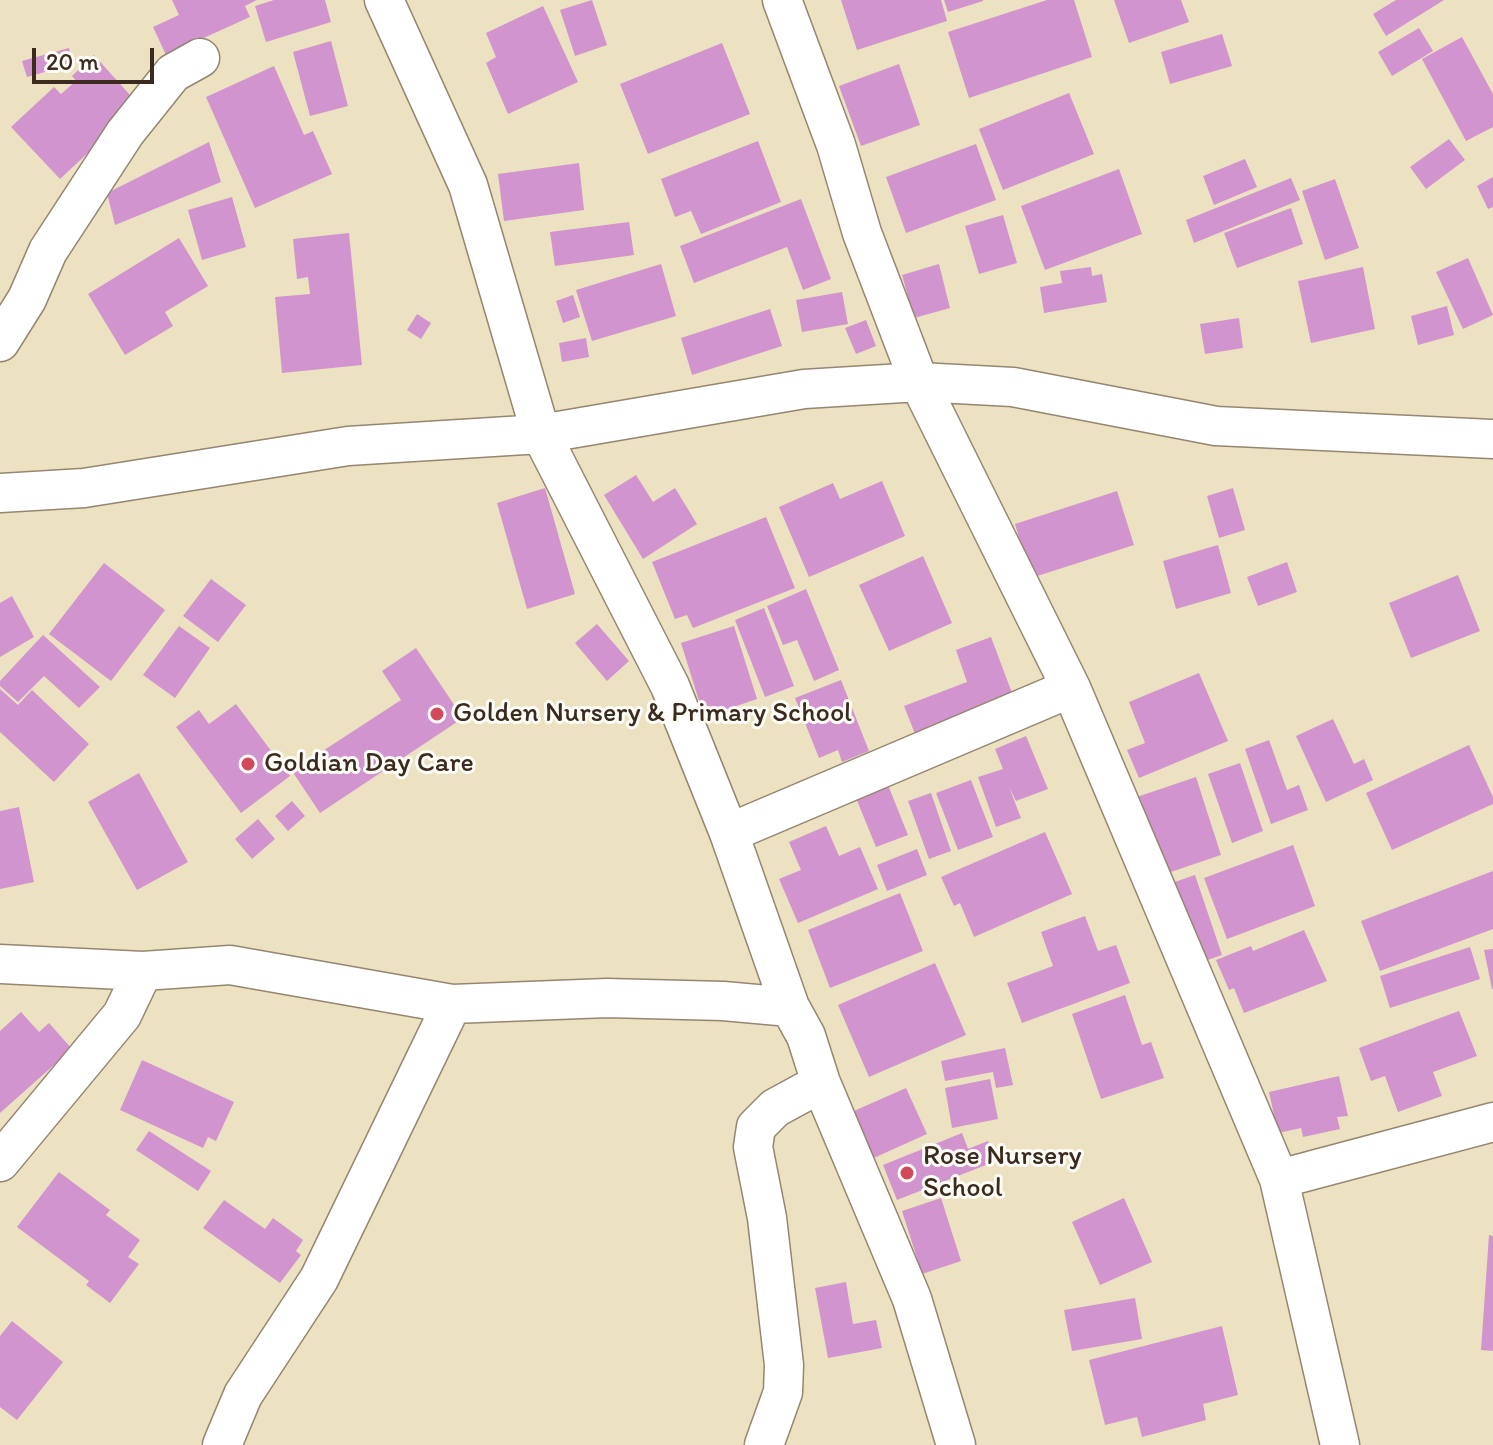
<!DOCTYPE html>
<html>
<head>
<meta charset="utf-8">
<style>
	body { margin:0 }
	#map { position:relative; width:1493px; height:1445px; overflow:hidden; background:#ece2c1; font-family:Itim,sans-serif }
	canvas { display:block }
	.scale { position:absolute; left:32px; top:48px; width:122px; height:36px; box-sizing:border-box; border:4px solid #3b2a1e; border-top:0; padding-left:10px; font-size:24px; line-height:28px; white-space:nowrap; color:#3b2a1e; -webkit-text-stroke:6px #fdfcf7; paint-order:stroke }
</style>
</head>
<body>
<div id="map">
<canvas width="1493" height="1445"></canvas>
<div class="scale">20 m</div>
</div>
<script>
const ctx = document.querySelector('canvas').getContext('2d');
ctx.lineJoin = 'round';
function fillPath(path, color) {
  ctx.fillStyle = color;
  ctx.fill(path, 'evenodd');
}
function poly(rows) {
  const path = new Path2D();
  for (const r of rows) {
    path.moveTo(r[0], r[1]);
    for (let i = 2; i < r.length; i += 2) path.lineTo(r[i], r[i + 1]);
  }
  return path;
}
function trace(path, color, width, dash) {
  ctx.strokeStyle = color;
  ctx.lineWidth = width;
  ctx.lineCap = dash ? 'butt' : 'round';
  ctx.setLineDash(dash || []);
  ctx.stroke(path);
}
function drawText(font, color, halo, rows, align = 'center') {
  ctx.font = font + ' Itim,sans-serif';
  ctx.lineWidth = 6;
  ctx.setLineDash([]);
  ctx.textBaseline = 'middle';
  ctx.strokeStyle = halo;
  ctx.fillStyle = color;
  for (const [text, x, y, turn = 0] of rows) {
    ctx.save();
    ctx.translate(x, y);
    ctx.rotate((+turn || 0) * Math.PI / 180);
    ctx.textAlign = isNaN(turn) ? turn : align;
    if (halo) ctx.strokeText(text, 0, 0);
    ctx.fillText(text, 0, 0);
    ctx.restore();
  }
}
fillPath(poly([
	[172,0,257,0,245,6,250,17,166,55,153,27,179,15],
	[274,0,325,0,331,22,266,42,255,6],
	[592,0,607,45,575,56,560,10],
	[841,0,941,0,947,21,857,50],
	[944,0,983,0,983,1,948,12],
	[1047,0,1074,0,1092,57,969,98,948,32],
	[1114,0,1181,0,1189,22,1129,43],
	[1396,0,1444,0,1386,36,1373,14],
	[543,6,578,82,508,114,486,63,496,57,486,33],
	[1419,28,1433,51,1392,76,1378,52],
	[1222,34,1232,66,1170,84,1161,52],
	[1462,37,1493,94,1493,127,1466,141,1422,59],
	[331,41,348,106,310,116,293,52],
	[722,43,750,114,648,154,620,84],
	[69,48,73,64,27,77,22,61],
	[94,55,139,105,60,179,11,127,54,87,61,94,76,81,72,76],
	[899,64,920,125,861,146,839,86],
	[274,66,304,135,313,131,332,174,255,208,206,97],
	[1069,93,1094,154,1003,190,979,129],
	[1449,139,1465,160,1426,189,1410,167],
	[758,141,781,202,701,234,691,211,675,217,661,179],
	[209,142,221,182,115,225,107,193],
	[976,144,996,200,906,233,886,177],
	[1245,159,1257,187,1214,205,1203,176],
	[579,163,584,210,504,221,498,174],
	[1119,169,1142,234,1045,270,1021,206],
	[1493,177,1493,207,1488,209,1477,186],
	[1291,178,1300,200,1194,243,1186,220],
	[1335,179,1359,248,1325,260,1302,191],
	[232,197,246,247,202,260,188,210],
	[801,199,831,279,803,290,787,247,694,283,680,246],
	[1291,208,1303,244,1237,268,1224,233],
	[1003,215,1017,263,979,274,965,226],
	[629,222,634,255,555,266,550,232],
	[349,233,362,365,282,373,275,297,310,294,308,277,297,279,293,239],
	[179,238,208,286,165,312,173,326,125,355,88,294],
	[1468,258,1493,315,1463,329,1436,272],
	[661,264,676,316,592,341,576,290],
	[939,264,950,308,914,318,902,275],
	[1091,267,1092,276,1102,274,1107,302,1044,313,1040,287,1062,283,1060,271],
	[1363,267,1375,329,1311,343,1298,281],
	[842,292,848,324,802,332,796,300],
	[573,295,580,317,563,323,556,301],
	[1447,306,1454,335,1418,345,1411,316],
	[770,309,782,346,692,375,681,338],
	[417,314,431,323,421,339,407,330],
	[1239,318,1243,348,1205,354,1200,324],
	[866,320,876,346,856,354,845,328],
	[586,338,589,357,562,362,559,343],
	[636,475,653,502,675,488,697,524,643,559,604,495],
	[882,481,905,536,809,577,779,507,833,483,840,499],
	[545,488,575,594,527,609,497,503],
	[1233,488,1245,530,1219,538,1207,496],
	[1117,491,1134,545,1031,578,1015,524],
	[766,517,795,588,693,628,687,615,675,619,652,562],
	[1218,545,1231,593,1176,609,1163,561],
	[923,556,952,623,889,651,859,585],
	[1287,562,1297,592,1258,606,1247,577],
	[104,563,165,610,111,681,49,634],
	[1458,575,1480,631,1411,658,1389,603],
	[211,579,246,605,218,642,183,616],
	[806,589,839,670,814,681,797,640,783,645,767,606],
	[12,596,34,637,0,657,0,603],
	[764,608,794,686,765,697,735,620],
	[597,624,629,661,607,681,575,643],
	[179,626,210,648,175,698,143,675],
	[734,626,757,699,704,717,681,643],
	[43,635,100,687,79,708,44,676,18,702,0,686,0,681],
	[991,637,1015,701,917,739,904,706,967,682,956,650],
	[416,648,463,718,320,813,292,771,401,700,382,671],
	[1199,673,1228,741,1139,778,1127,750,1145,743,1129,702],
	[841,680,869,751,842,762,838,750,819,758,795,698],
	[0,689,18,705,32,690,89,744,54,782,0,732],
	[236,704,290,776,241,813,176,727,199,710,209,724],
	[1333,719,1354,764,1364,759,1373,780,1326,802,1296,736],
	[1026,736,1048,789,1016,801,1009,787,1021,818,996,827,978,777,1003,769,995,749],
	[1269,740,1287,790,1299,785,1308,810,1271,824,1245,749],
	[1469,745,1493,797,1493,804,1392,850,1366,793],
	[1240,763,1263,831,1232,843,1208,774],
	[139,773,188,862,137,890,88,802],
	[1196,777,1221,855,1156,877,1131,799],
	[971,780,993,837,958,850,936,793],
	[888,785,908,835,876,847,856,798],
	[931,793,951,851,929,859,908,801],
	[292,801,305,816,288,831,275,816],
	[19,807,34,882,0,889,0,811],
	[258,819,275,839,252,859,235,839],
	[826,826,839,856,860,847,878,889,798,923,779,879,801,870,789,842],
	[1045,832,1072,894,974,937,960,903,954,906,941,877],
	[1293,845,1315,906,1227,939,1204,878],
	[917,849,927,875,887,891,877,865],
	[1493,871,1493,929,1380,971,1361,921],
	[1195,875,1222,955,1196,964,1169,884],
	[900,893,923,951,830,988,808,930],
	[1085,916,1098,951,1116,945,1130,983,1022,1023,1007,983,1053,966,1041,932],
	[1304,930,1327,981,1244,1013,1234,988,1229,990,1216,960,1251,946,1253,951],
	[1470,947,1480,979,1390,1008,1380,976],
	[1493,949,1493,989,1492,989,1484,950],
	[935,963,966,1035,869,1077,838,1005],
	[1125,995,1142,1045,1151,1042,1164,1078,1101,1099,1072,1014],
	[1459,1011,1477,1056,1433,1072,1442,1096,1398,1112,1385,1076,1371,1081,1359,1048],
	[21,1012,39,1032,49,1023,72,1049,0,1113,0,1031],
	[1005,1048,1013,1085,996,1088,993,1072,945,1081,941,1061],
	[142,1060,234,1102,216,1141,208,1137,203,1148,120,1110],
	[1339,1076,1348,1116,1337,1117,1340,1129,1303,1137,1301,1128,1278,1133,1269,1092],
	[990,1079,998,1119,952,1128,945,1088],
	[906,1088,927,1134,867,1161,847,1114],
	[149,1131,211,1171,198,1191,136,1150],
	[962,1133,968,1149,988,1141,996,1161,897,1200,883,1165],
	[59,1172,110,1210,106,1215,140,1240,128,1257,139,1264,110,1303,86,1285,89,1281,17,1227],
	[941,1198,961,1261,922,1274,902,1211],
	[1124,1198,1152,1262,1100,1285,1072,1222],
	[224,1200,265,1229,273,1218,303,1240,296,1251,301,1255,280,1283,203,1228],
	[1489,1235,1493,1236,1493,1351,1481,1350],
	[846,1282,853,1324,876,1320,882,1348,828,1358,815,1288],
	[1135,1298,1142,1339,1072,1351,1064,1310],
	[12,1321,63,1362,17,1420,0,1407,0,1336],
	[1222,1326,1238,1395,1203,1404,1206,1420,1142,1437,1137,1417,1105,1425,1089,1360]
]), '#d194ce');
const minor = poly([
	[384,0,468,185,541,434,670,686,729,833,790,1007],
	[782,0,836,145,862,233,919,382,1071,688,1279,1179,1340,1445],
	[0,342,27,299,48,251,125,133,173,73,200,58],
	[0,493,84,488,348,446,541,434,804,389,919,382,1013,387,1216,426,1493,439],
	[729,833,1071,688],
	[0,964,143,971,230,965,452,1004,607,998,723,1001,790,1007,806,1036,821,1083,912,1299,956,1445],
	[0,1162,122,1015,143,971],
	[1279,1179,1493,1122],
	[222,1445,243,1395,319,1279,452,1004],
	[764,1445,783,1392,784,1365,767,1218,753,1147,756,1127,775,1108,821,1083]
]);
trace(minor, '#948670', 41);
trace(minor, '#fff', 38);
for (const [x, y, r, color] of [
	[437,714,8,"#d1495b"],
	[248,764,8,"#d1495b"],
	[907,1173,8,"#d1495b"]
]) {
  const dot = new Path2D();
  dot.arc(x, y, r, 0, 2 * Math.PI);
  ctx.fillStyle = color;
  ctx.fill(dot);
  trace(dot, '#fdfcf7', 3);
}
drawText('28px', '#3b2a1e', '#fdfcf7', [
	["Golden Nursery & Primary School",453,714],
	["Goldian Day Care",264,764],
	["Rose Nursery",923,1157],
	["School",923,1189]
], 'left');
</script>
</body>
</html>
